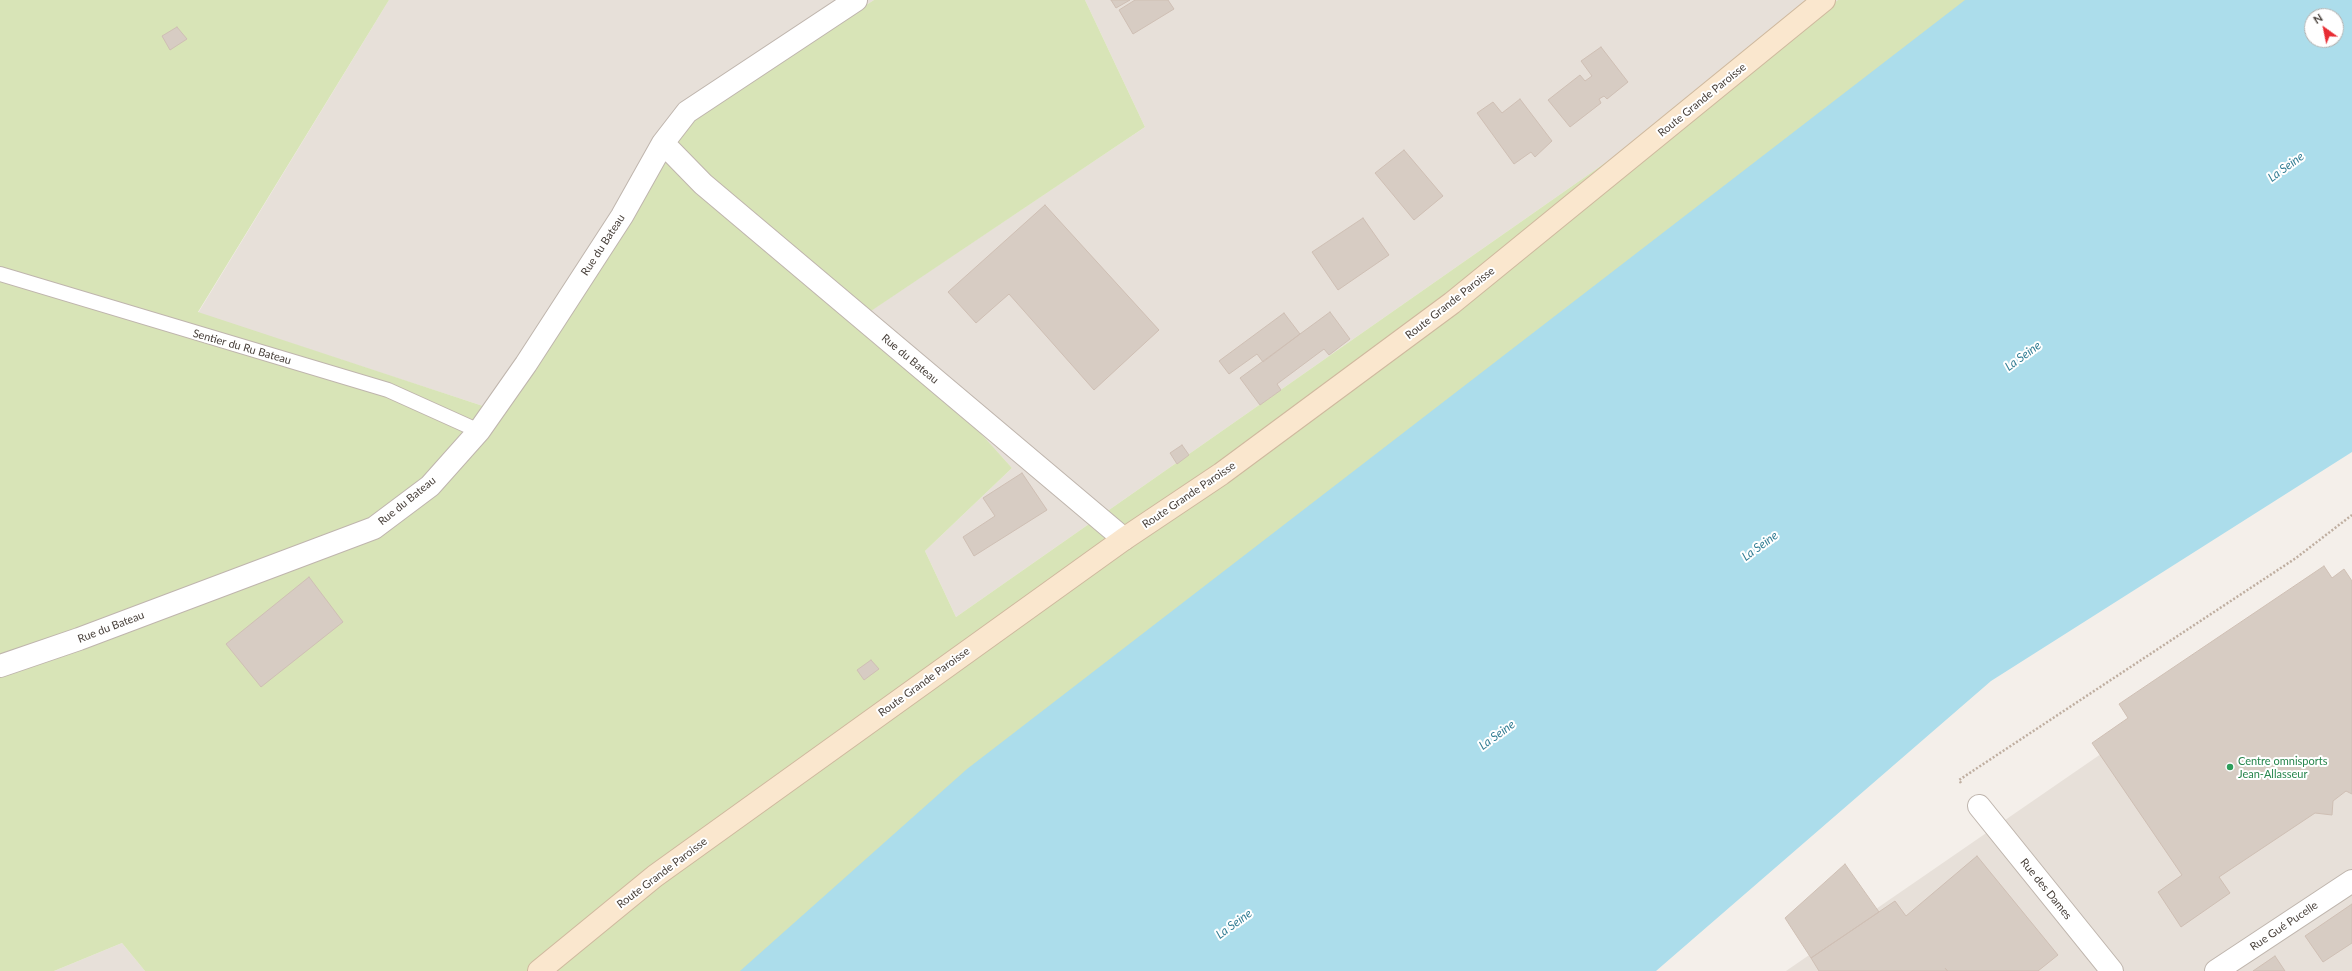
<!DOCTYPE html>
<html>
<head>
<meta charset="utf-8">
<style>
	body { margin:0 }
	#map { position:relative; width:2352px; height:971px; overflow:hidden; background:#f4efea; font-family:Lato,sans-serif }
	canvas { display:block }
	.north { position:absolute; left:2304px; top:8px; width:40px; height:40px; box-sizing:border-box; background:#fff; border:1px solid #b5b2b0; border-radius:50%; rotate:327deg; font-size:11px; font-weight:700; line-height:16px; text-align:center; color:#473f39 }
	.north::after { content:''; display:block; margin:auto; width:14px; height:18px; background:#e82d34; clip-path:polygon(50% 0,100% 100%,50% 72%,0 100%) }
</style>
</head>
<body>
<div id="map">
<canvas width="2352" height="971"></canvas>
<div class="north">N</div>
</div>
<script>
const ctx = document.querySelector('canvas').getContext('2d');
ctx.lineJoin = 'round';
function fillPath(path, color) {
  ctx.fillStyle = color;
  ctx.fill(path, 'evenodd');
}
function poly(rows) {
  const path = new Path2D();
  for (const r of rows) {
    path.moveTo(r[0], r[1]);
    for (let i = 2; i < r.length; i += 2) path.lineTo(r[i], r[i + 1]);
  }
  return path;
}
function trace(path, color, width, dash) {
  ctx.strokeStyle = color;
  ctx.lineWidth = width;
  ctx.lineCap = dash ? 'butt' : 'round';
  ctx.setLineDash(dash || []);
  ctx.stroke(path);
}
function drawText(font, color, halo, rows, align = 'center') {
  ctx.font = font + ' Lato,sans-serif';
  ctx.lineWidth = 4;
  ctx.setLineDash([]);
  ctx.textBaseline = 'middle';
  ctx.strokeStyle = halo;
  ctx.fillStyle = color;
  for (const [text, x, y, turn = 0] of rows) {
    ctx.save();
    ctx.translate(x, y);
    ctx.rotate((+turn || 0) * Math.PI / 180);
    ctx.textAlign = isNaN(turn) ? turn : align;
    if (halo) ctx.strokeText(text, 0, 0);
    ctx.fillText(text, 0, 0);
    ctx.restore();
  }
}
fillPath(poly([
	[389,0,874,0,658,139,486,407,198,313],
	[1085,0,1838,0,956,617,925,551,1012,468,870,311,1145,127],
	[2352,581,2352,971,1786,971],
	[122,943,145,971,54,971]
]), '#e7e0d9');
fillPath(poly([
	[0,0,389,0,198,312,486,407,658,139,874,0,1085,0,1145,127,871,311,1012,468,925,551,956,617,1838,0,1995,0,764,971,145,971,122,943,54,971,0,971]
]), '#d8e4b7');
fillPath(poly([
	[1965,0,2352,0,2352,452,1991,681,1656,971,740,971,967,769],
	[2312,16,2336,16,2336,40,2312,40]
]), '#acddeb');
const building = poly([
	[1111,0,1130,0,1116,8,1111,0],
	[1135,0,1168,0,1174,9,1133,34,1119,10,1135,0],
	[177,27,187,39,170,50,162,36,177,27],
	[1601,47,1628,82,1607,99,1604,96,1599,99,1601,103,1570,127,1548,100,1580,75,1585,81,1592,76,1581,61,1601,47],
	[1520,99,1552,141,1535,157,1531,152,1514,164,1477,113,1493,102,1502,113,1520,99],
	[1404,150,1443,196,1414,220,1375,173,1404,150],
	[1045,205,1159,330,1094,390,1009,294,976,323,948,292,1045,205],
	[1363,218,1389,255,1338,290,1312,252,1363,218],
	[1330,312,1350,339,1329,355,1324,349,1277,384,1281,390,1260,405,1240,378,1330,312],
	[1284,313,1300,334,1263,362,1257,354,1229,374,1219,361,1284,313],
	[1182,445,1189,455,1177,464,1170,453,1182,445],
	[1022,473,1047,510,974,556,963,537,995,516,983,498,1022,473],
	[2324,566,2332,578,2344,569,2352,581,2352,794,2346,791,2333,801,2332,815,2315,813,2219,877,2230,893,2181,927,2158,892,2182,875,2092,743,2128,718,2119,704,2324,566],
	[309,577,343,622,261,687,226,644,309,577],
	[871,660,879,669,864,680,857,670,871,660],
	[1977,856,2058,955,2038,971,1948,971,1945,968,1947,971,1819,971,1811,958,1895,901,1906,916,1977,856],
	[1845,864,1879,912,1811,958,1785,918,1845,864],
	[2352,904,2352,943,2323,962,2305,936,2352,904],
	[2275,956,2285,971,2253,971,2275,956]
]);
fillPath(building, '#d7ccc3');
trace(building, '#cfbfb4', 1);
const lane = poly([
	[0,274,388,390,479,431]
]);
const street = poly([
	[663,143,703,184,1124,539],
	[0,666,79,639,374,528,430,486,479,431,526,364,622,216,663,143,687,112,856,0],
	[1979,806,2112,971],
	[2216,971,2352,881]
]);
const secondary = poly([
	[539,971,655,876,1124,539,1221,474,1452,303,1824,0]
]);
trace(lane, '#bfb5ad', 16);
trace(street, '#bfb5ad', 24);
trace(secondary, '#cfb99e', 24);
trace(poly([
	[1961,783,1959,780,2296,558,2352,515]
]), '#bfaea0', 2.5, [2, 2]);
trace(lane, '#fff', 14);
trace(street, '#fff', 22);
trace(secondary, '#fae7ce', 22);
for (const [x, y, r, color] of [
	[2230,767,4,"#2e9e5b"]
]) {
  const dot = new Path2D();
  dot.arc(x, y, r, 0, 2 * Math.PI);
  ctx.fillStyle = color;
  ctx.fill(dot);
  trace(dot, '#fff', 1.5);
}
drawText('11px', '#473f39', '#fff', [
	["Route Grande Paroisse",1702,100,-39],
	["Rue du Bateau",603,245,-57],
	["Route Grande Paroisse",1450,303,-38],
	["Sentier du Ru Bateau",242,347,16],
	["Rue du Bateau",910,359,40],
	["Route Grande Paroisse",1189,495,-34],
	["Rue du Bateau",407,501,-39],
	["Rue du Bateau",111,627,-21],
	["Route Grande Paroisse",924,682,-36],
	["Route Grande Paroisse",662,873,-37],
	["Rue des Dames",2046,889,51],
	["Rue Gué Pucelle",2284,926,-34]
]);
drawText('11px', '#27864d', '#fff', [
	["Centre omnisports",2238,761],
	["Jean-Allasseur",2238,774]
], 'left');
drawText('italic 12px', '#347e94', '#fff', [
	["La Seine",2286,167,-36],
	["La Seine",2023,356,-36],
	["La Seine",1760,546,-36],
	["La Seine",1497,735,-36],
	["La Seine",1234,924,-36]
]);
</script>
</body>
</html>
